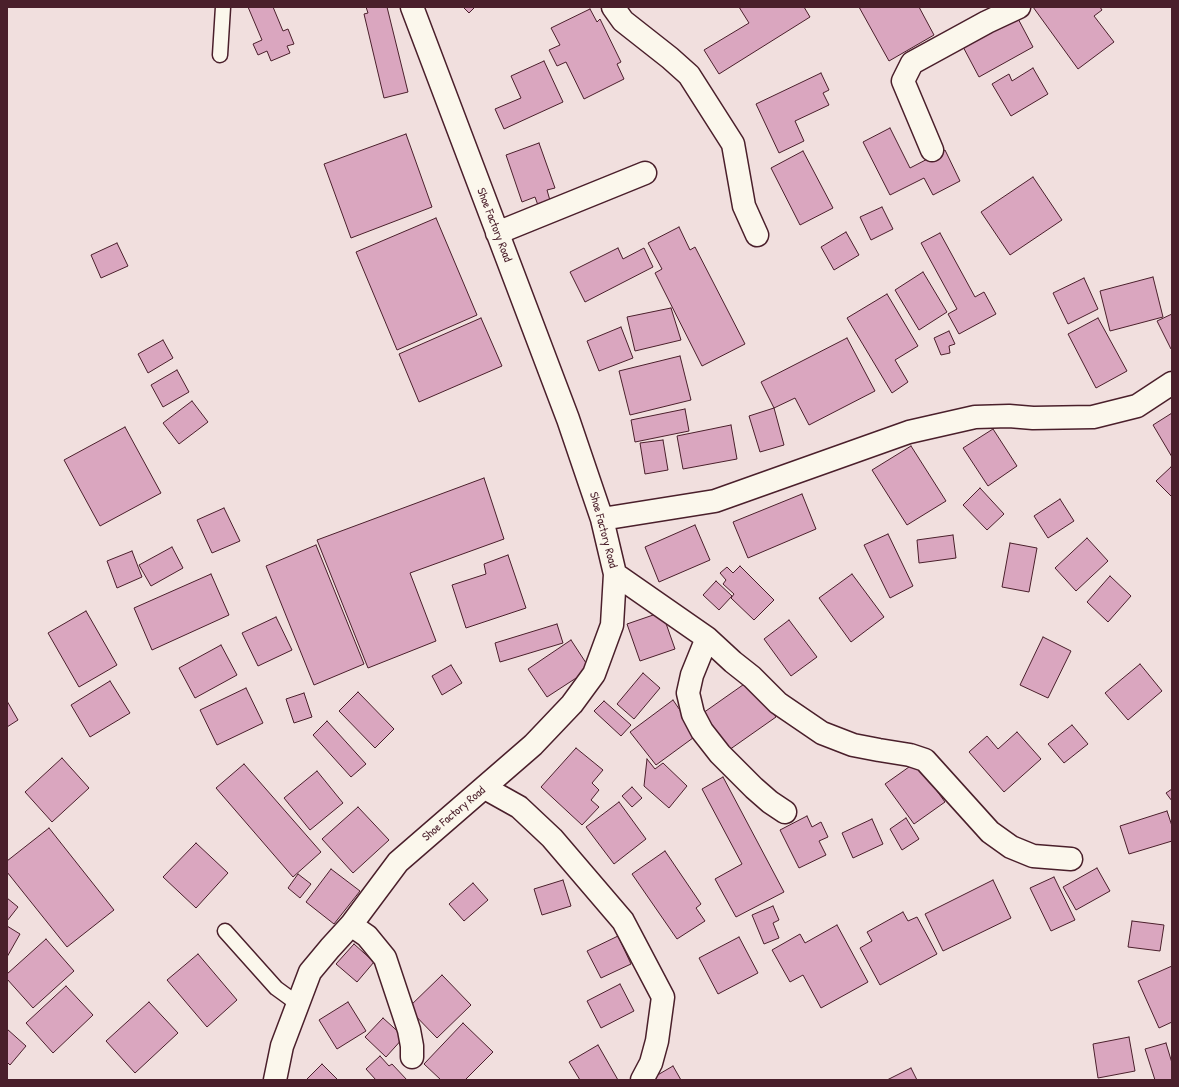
<!DOCTYPE html>
<html>
<head>
<meta charset="utf-8">
<style>
	body { margin:0 }
	#map { position:relative; width:1179px; height:1087px; overflow:hidden; background:#f1dfde; font-family:"Patrick Hand",sans-serif }
	canvas { display:block }
	.frame { position:absolute; inset:0; border:8px solid #4a1f2b; pointer-events:none }
</style>
</head>
<body>
<div id="map">
<canvas width="1179" height="1087"></canvas>
<div class="frame"></div>
</div>
<script>
const ctx = document.querySelector('canvas').getContext('2d');
ctx.lineJoin = 'round';
function fillPath(path, color) {
  ctx.fillStyle = color;
  ctx.fill(path, 'evenodd');
}
function poly(rows) {
  const path = new Path2D();
  for (const r of rows) {
    path.moveTo(r[0], r[1]);
    for (let i = 2; i < r.length; i += 2) path.lineTo(r[i], r[i + 1]);
  }
  return path;
}
function trace(path, color, width, dash) {
  ctx.strokeStyle = color;
  ctx.lineWidth = width;
  ctx.lineCap = dash ? 'butt' : 'round';
  ctx.setLineDash(dash || []);
  ctx.stroke(path);
}
function drawText(font, color, halo, rows, align = 'center') {
  ctx.font = font + ' "Patrick Hand",sans-serif';
  ctx.lineWidth = 3.5;
  ctx.setLineDash([]);
  ctx.textBaseline = 'middle';
  ctx.strokeStyle = halo;
  ctx.fillStyle = color;
  for (const [text, x, y, turn = 0] of rows) {
    ctx.save();
    ctx.translate(x, y);
    ctx.rotate((+turn || 0) * Math.PI / 180);
    ctx.textAlign = isNaN(turn) ? turn : align;
    if (halo) ctx.strokeText(text, 0, 0);
    ctx.fillText(text, 0, 0);
    ctx.restore();
  }
}
const building = poly([
	[248,7,273,7,283,31,288,29,294,44,287,46,290,53,271,61,267,51,258,55,253,44,262,40,248,7],
	[366,7,387,7,408,92,384,98,364,14,368,13,366,7],
	[463,7,475,7,469,13,463,7],
	[739,7,804,7,810,17,719,74,704,50,749,23,739,7],
	[859,7,919,7,934,35,889,61,859,7],
	[1033,7,1100,7,1102,10,1094,16,1114,42,1078,69,1033,7],
	[590,9,597,22,600,19,621,62,617,64,624,79,584,99,566,62,557,66,549,50,560,45,551,28,590,9],
	[1015,13,1033,47,979,77,961,43,1015,13],
	[544,61,563,102,504,129,495,109,521,98,511,76,544,61],
	[1033,68,1048,94,1011,116,992,84,1009,74,1012,81,1033,68],
	[821,73,829,90,823,93,829,105,795,121,804,141,779,153,756,104,821,73],
	[890,128,910,168,945,150,960,181,933,195,924,178,890,195,863,142,890,128],
	[406,134,432,207,351,238,324,164,406,134],
	[539,143,555,188,547,190,551,204,539,208,535,197,522,202,506,155,539,143],
	[803,151,833,208,800,225,771,168,803,151],
	[1033,177,1062,220,1010,255,981,212,1033,177],
	[882,207,893,229,871,240,860,217,882,207],
	[436,218,477,315,397,350,356,252,436,218],
	[679,227,690,250,695,247,745,344,702,366,655,273,662,269,648,243,679,227],
	[846,232,859,255,834,270,821,247,846,232],
	[940,233,975,297,984,292,996,314,959,334,948,314,957,309,921,243,940,233],
	[117,243,128,266,101,278,91,255,117,243],
	[618,248,623,259,644,248,653,267,585,302,570,272,618,248],
	[923,272,947,312,919,330,895,290,923,272],
	[1153,277,1163,317,1110,331,1100,291,1153,277],
	[1084,278,1098,309,1068,324,1053,293,1084,278],
	[887,294,918,346,895,360,908,382,892,393,847,318,887,294],
	[671,308,681,340,635,351,627,317,671,308],
	[1172,314,1172,348,1171,349,1157,321,1172,314],
	[481,318,502,366,419,402,399,354,481,318],
	[1098,318,1127,371,1096,388,1068,334,1098,318],
	[621,327,633,358,599,371,587,341,621,327],
	[949,331,955,344,949,346,950,353,941,355,934,338,949,331],
	[847,338,875,391,809,425,795,398,774,408,761,382,847,338],
	[163,340,173,358,148,373,138,354,163,340],
	[680,356,691,400,630,415,619,371,680,356],
	[177,370,189,392,163,407,151,385,177,370],
	[192,401,208,422,179,444,163,423,192,401],
	[774,408,784,445,760,452,749,416,774,408],
	[685,409,689,431,635,442,631,420,685,409],
	[1172,413,1172,457,1153,425,1172,413],
	[731,425,737,459,683,469,677,436,731,425],
	[125,427,161,493,100,526,64,460,125,427],
	[993,429,1017,466,988,486,963,448,993,429],
	[663,440,668,470,645,474,640,443,663,440],
	[911,446,946,501,907,525,872,470,911,446],
	[1171,467,1172,468,1172,497,1156,481,1171,467],
	[484,478,504,539,410,573,436,641,368,668,317,540,484,478],
	[980,488,1004,514,987,530,963,505,980,488],
	[802,494,816,529,748,558,733,522,802,494],
	[1060,499,1074,521,1048,538,1034,516,1060,499],
	[224,508,240,541,212,553,197,520,224,508],
	[695,525,710,560,659,582,645,547,695,525],
	[888,534,913,586,890,598,864,545,888,534],
	[953,535,956,558,919,563,917,540,953,535],
	[1087,538,1108,561,1076,591,1055,568,1087,538],
	[1010,543,1037,548,1029,592,1002,587,1010,543],
	[316,545,364,664,314,685,266,566,316,545],
	[172,547,183,568,151,586,139,565,172,547],
	[132,551,142,577,117,588,107,561,132,551],
	[508,555,526,608,466,628,452,585,486,574,484,564,508,555],
	[740,566,774,600,754,620,731,598,734,594,723,584,726,580,720,573,727,567,733,573,740,566],
	[211,574,229,615,152,650,134,608,211,574],
	[852,574,884,617,851,642,819,598,852,574],
	[1110,576,1131,596,1108,622,1087,602,1110,576],
	[716,581,732,596,719,610,703,595,716,581],
	[86,611,117,665,79,687,48,633,86,611],
	[662,612,675,649,640,661,627,624,662,612],
	[276,617,292,650,258,666,242,633,276,617],
	[789,620,817,657,791,676,764,639,789,620],
	[557,624,563,643,500,662,495,643,557,624],
	[1043,637,1071,651,1048,698,1020,685,1043,637],
	[571,640,590,669,547,697,528,669,571,640],
	[221,645,237,675,195,698,179,668,221,645],
	[1140,664,1162,691,1128,720,1105,693,1140,664],
	[451,665,462,683,442,695,432,676,451,665],
	[643,673,660,688,634,719,617,704,643,673],
	[750,680,776,717,729,750,703,713,750,680],
	[110,681,130,713,90,737,71,705,110,681],
	[246,688,263,723,217,745,200,710,246,688],
	[358,692,394,729,375,748,339,711,358,692],
	[304,693,312,717,294,723,286,699,304,693],
	[673,700,697,735,656,765,630,732,673,700],
	[7,701,18,720,7,727,7,701],
	[604,701,631,725,621,736,594,711,604,701],
	[327,721,366,764,351,777,313,735,327,721],
	[1072,725,1088,744,1064,763,1048,744,1072,725],
	[1017,732,1041,759,1004,792,969,752,987,736,998,749,1017,732],
	[576,748,603,770,592,783,599,790,591,800,599,807,582,825,541,787,576,748],
	[62,758,89,788,52,822,25,792,62,758],
	[647,759,655,769,663,763,687,786,669,808,644,786,647,759],
	[916,762,945,802,914,824,885,784,916,762],
	[244,764,321,852,293,877,216,788,244,764],
	[317,771,343,803,310,830,284,798,317,771],
	[723,777,784,892,736,917,715,879,742,864,702,789,723,777],
	[632,787,642,798,632,807,622,796,632,787],
	[1172,789,1172,801,1166,793,1172,789],
	[619,802,646,839,614,864,586,827,619,802],
	[358,807,389,840,353,873,322,839,358,807],
	[1167,811,1172,826,1172,841,1129,854,1120,826,1167,811],
	[807,816,812,827,821,822,828,837,819,841,826,855,799,868,780,830,807,816],
	[906,818,919,839,902,850,890,829,906,818],
	[872,819,883,844,853,858,842,833,872,819],
	[49,828,114,910,67,947,7,872,7,861,49,828],
	[196,843,228,873,196,908,163,877,196,843],
	[665,851,701,904,696,908,705,921,677,939,632,874,665,851],
	[1097,868,1110,891,1076,910,1063,887,1097,868],
	[331,869,360,891,334,924,306,902,331,869],
	[298,874,311,884,300,898,288,888,298,874],
	[1054,877,1075,920,1051,931,1030,888,1054,877],
	[563,880,571,906,542,915,534,889,563,880],
	[993,880,1011,918,943,951,925,914,993,880],
	[473,883,488,900,464,921,449,904,473,883],
	[7,898,18,907,7,921,7,898],
	[773,906,779,920,773,923,779,938,764,944,752,915,773,906],
	[903,912,908,921,917,917,937,954,880,985,860,948,872,941,867,932,903,912],
	[1132,921,1164,925,1160,951,1128,947,1132,921],
	[837,925,868,982,821,1008,803,975,790,982,772,950,800,934,805,943,837,925],
	[7,926,20,934,7,957,7,926],
	[618,936,631,964,601,978,587,951,618,936],
	[739,937,758,973,718,994,699,958,739,937],
	[46,939,74,971,33,1008,7,979,7,974,46,939],
	[354,944,374,962,357,982,336,964,354,944],
	[198,954,237,1000,207,1027,167,980,198,954],
	[1172,966,1172,1022,1159,1028,1138,981,1172,966],
	[442,975,471,1005,437,1038,408,1008,442,975],
	[620,984,634,1011,601,1028,587,1001,620,984],
	[66,986,93,1015,53,1053,26,1023,66,986],
	[149,1002,178,1033,135,1073,106,1041,149,1002],
	[348,1002,366,1031,337,1049,319,1020,348,1002],
	[383,1018,404,1037,386,1057,365,1037,383,1018],
	[463,1023,493,1052,465,1080,441,1080,424,1064,463,1023],
	[7,1029,26,1046,10,1065,7,1062,7,1029],
	[1129,1037,1135,1071,1098,1078,1093,1044,1129,1037],
	[1166,1043,1172,1063,1172,1080,1155,1080,1145,1049,1166,1043],
	[598,1045,618,1080,580,1080,569,1062,598,1045],
	[380,1056,389,1066,392,1064,407,1080,376,1080,366,1069,380,1056],
	[322,1064,338,1080,306,1080,322,1064],
	[673,1066,681,1080,649,1080,673,1066],
	[911,1068,917,1080,887,1080,911,1068]
]);
fillPath(building, '#daa6bf');
trace(building, '#4a1f2b', 1);
const lane = poly([
	[220,55,223,7],
	[225,931,276,988,298,1004]
]);
const street = poly([
	[613,7,623,21,670,58,689,75,733,144,744,206,757,235],
	[932,150,903,81,912,63,987,22,1019,7],
	[497,233,645,173],
	[602,519,715,501,909,432,975,417,1009,416,1033,418,1093,417,1137,406,1172,383],
	[615,574,707,638,733,662,752,677,778,703,822,733,853,745,879,750,910,755,925,760,990,832,1011,847,1033,856,1071,859],
	[707,638,692,675,688,693,693,714,702,731,720,754,754,788,770,802,785,812],
	[485,788,519,807,552,838,623,921,663,997,657,1041,651,1063,642,1080],
	[351,925,367,936,385,958,409,1030,412,1046,412,1057],
	[275,1080,282,1046,310,972,330,948,351,925,398,862,533,745,572,704,594,674,612,625,615,574,602,519,568,419,412,7]
]);
trace(lane, '#4a1f2b', 17);
trace(street, '#4a1f2b', 25);
trace(lane, '#fbf7ec', 14);
trace(street, '#fbf7ec', 22);
drawText('12px', '#4a1f2b', '#fbf7ec', [
	["Shoe Factory Road",494,225,69],
	["Shoe Factory Road",603,530,75],
	["Shoe Factory Road",454,814,-40]
]);
</script>
</body>
</html>
